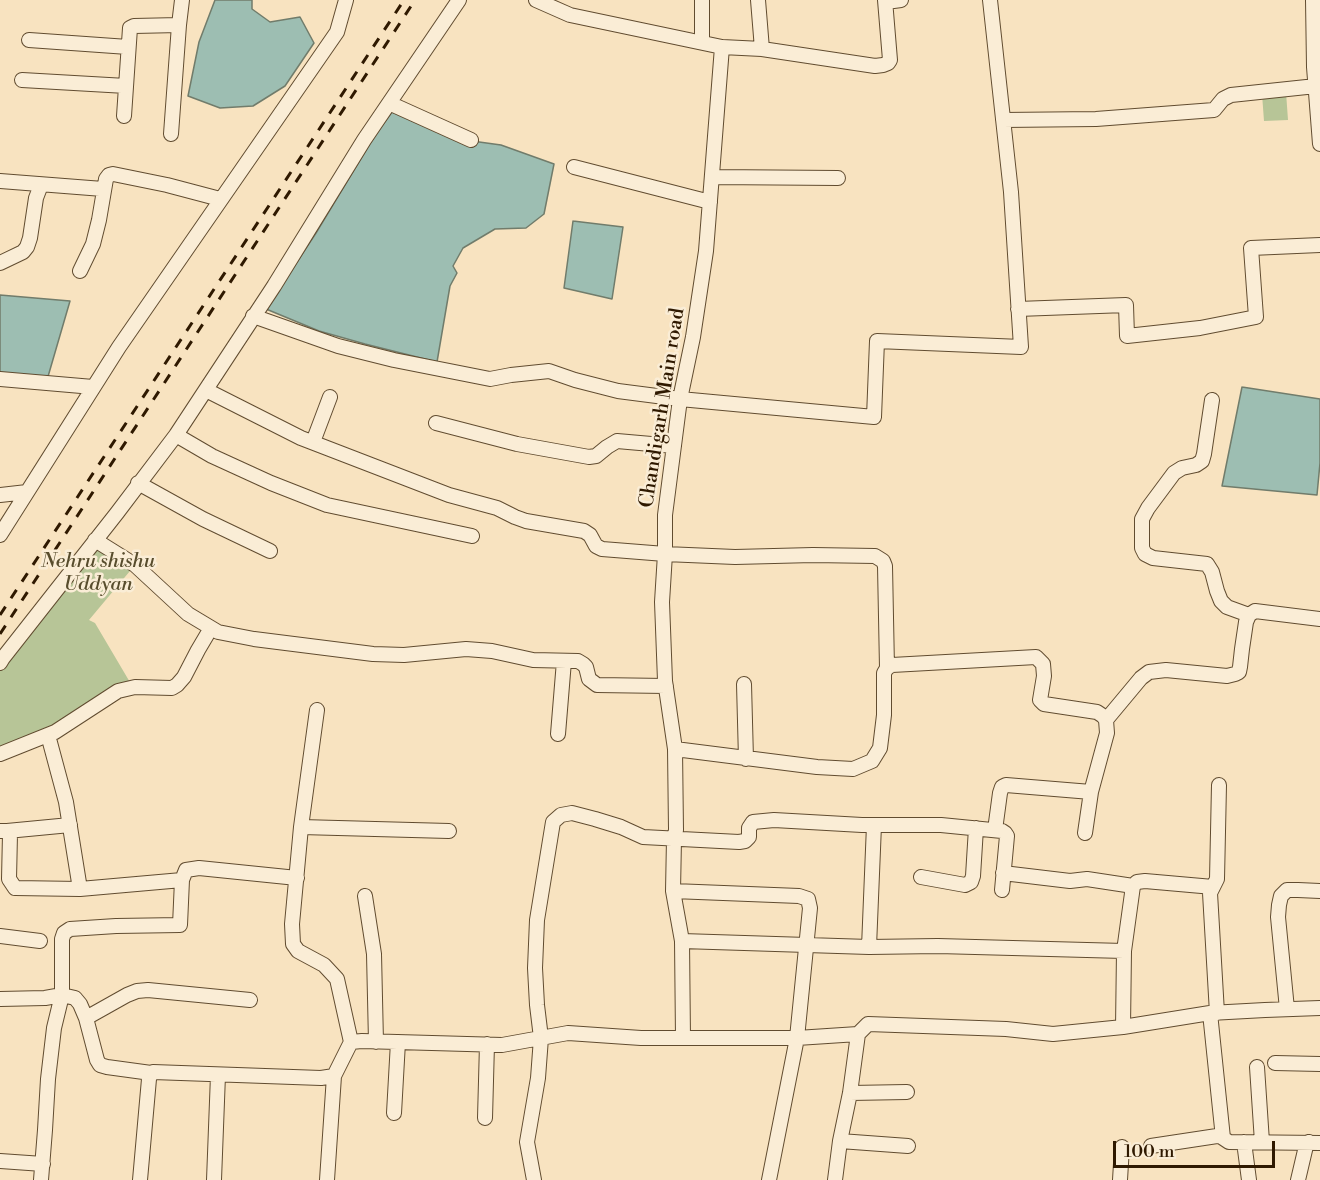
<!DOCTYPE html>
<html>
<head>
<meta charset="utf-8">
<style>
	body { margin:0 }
	#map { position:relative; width:1320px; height:1180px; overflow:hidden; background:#f8e3c0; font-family:"Libre Bodoni",serif }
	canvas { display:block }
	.scale { position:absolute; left:1113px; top:1141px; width:162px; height:27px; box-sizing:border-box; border:3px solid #2f1900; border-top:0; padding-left:8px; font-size:18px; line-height:21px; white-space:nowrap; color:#2f1900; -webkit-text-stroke:4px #faedd6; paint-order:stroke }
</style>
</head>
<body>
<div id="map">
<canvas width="1320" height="1180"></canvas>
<div class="scale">100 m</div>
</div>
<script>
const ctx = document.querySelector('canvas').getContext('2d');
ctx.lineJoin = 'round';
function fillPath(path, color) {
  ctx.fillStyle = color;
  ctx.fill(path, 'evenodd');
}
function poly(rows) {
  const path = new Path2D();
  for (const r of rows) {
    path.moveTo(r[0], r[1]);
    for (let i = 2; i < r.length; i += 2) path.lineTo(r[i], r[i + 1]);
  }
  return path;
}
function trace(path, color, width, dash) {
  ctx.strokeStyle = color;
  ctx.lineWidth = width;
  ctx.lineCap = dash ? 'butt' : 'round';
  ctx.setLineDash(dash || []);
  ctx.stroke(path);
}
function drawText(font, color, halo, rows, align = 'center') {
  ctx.font = font + ' "Libre Bodoni",serif';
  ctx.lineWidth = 5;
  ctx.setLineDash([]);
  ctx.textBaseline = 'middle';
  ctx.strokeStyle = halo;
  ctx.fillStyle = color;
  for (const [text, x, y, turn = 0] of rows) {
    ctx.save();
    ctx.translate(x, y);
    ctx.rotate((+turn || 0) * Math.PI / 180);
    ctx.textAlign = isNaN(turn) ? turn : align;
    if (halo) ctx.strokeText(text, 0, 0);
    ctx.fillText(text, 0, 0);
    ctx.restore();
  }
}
fillPath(poly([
	[1286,92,1288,120,1264,121,1262,94],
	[95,540,135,565,89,620,95,623,131,684,46,731,0,751,0,671,49,599]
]), '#b7c597');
const water = poly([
	[215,0,252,0,252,9,270,22,300,17,314,43,285,86,253,106,220,108,188,96,199,42,215,0],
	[392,112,472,141,501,145,554,164,544,214,526,228,495,229,463,248,453,266,457,273,450,286,437,362,365,344,319,331,266,309,316,233,375,135,392,112],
	[573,221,623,227,612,299,564,288,573,221],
	[0,295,70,301,47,380,0,377,0,295],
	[1242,387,1320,399,1320,463,1317,495,1222,486,1242,387]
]);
fillPath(water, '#9dbeb2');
trace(water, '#717c6b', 1.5);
const minor = poly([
	[536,0,570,15,722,47,706,251,693,337,680,399,665,515,665,554,662,602,665,681,675,749,676,830,674,839,673,891,682,941,683,1038],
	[702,0,702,42],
	[758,0,762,49],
	[1313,0,1314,67,1320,144],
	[886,2,901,0],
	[179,25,182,0],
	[29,40,128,47],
	[722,47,762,49,875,66,883,65,888,63,890,60,885,0],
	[22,80,126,86],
	[389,103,471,140],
	[124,116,130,28,134,26,179,25,171,134],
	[1003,120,1096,119,1214,110,1223,99,1231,95,1316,86],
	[574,167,710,202],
	[712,177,838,178],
	[0,181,103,189],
	[0,263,23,252,27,247,30,238,36,198,41,185],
	[80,271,93,244,99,220,106,179,109,175,113,174,167,185,220,199],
	[1018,309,1126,305,1127,336,1200,328,1256,317,1251,248,1320,245],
	[253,316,338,346,394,360,490,379,511,375,549,371,575,380,618,391,680,399,874,417,877,341,1021,347,1011,192,990,0],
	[0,379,93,387],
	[206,390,301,438,449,495,497,508,515,517,526,521,584,531,590,535,596,546,602,549,665,554,735,557,813,555,875,556,883,561,885,566,887,668],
	[1212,400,1204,454,1202,461,1196,465,1182,468,1174,473,1148,508,1142,519,1142,548,1145,554,1153,558,1207,564,1212,572,1217,591,1221,601,1227,607,1249,615],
	[436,423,517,444,589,457,596,456,607,447,617,441,674,446],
	[176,435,212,456,271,483,327,505,472,536],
	[313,442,330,397],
	[138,483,203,519,270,551],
	[0,495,27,492],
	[0,535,119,347,337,32,346,0],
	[95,540,135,565,188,614,218,632,254,639,373,654,404,655,466,649,492,651,533,660,578,661,583,664,586,667,589,679,597,685,666,686],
	[0,663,3,658,117,513,176,435,274,286,364,140,459,0],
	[744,684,746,759],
	[317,710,301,827,292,924,293,944,298,951,324,965,337,979,351,1042],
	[1106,720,1141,678,1149,672,1166,670,1227,676,1235,674,1239,672,1240,667,1242,649,1246,622,1249,615,1255,611,1320,619],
	[558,734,564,661],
	[48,735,66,802,80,889],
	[675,749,817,767,853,769,872,761,880,748,884,715,884,673,887,668,892,665,1036,657,1043,664,1044,676,1040,700,1044,704,1097,712,1103,716,1106,720,1107,733,1091,792,1085,833],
	[0,754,55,732,118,691,135,687,172,688,177,685,184,677,198,650,211,628],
	[301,827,449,831],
	[995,830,1000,793,1002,787,1006,785,1091,792],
	[0,831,7,831,10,834,9,879,15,888,80,889,182,880,180,925,116,926,70,929,64,933,62,939,62,995,54,1028,48,1079,45,1130,41,1180],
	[7,831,70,825],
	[1003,873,1070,881,1087,879,1133,886],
	[921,877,965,885,971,882,973,876,976,828],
	[182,880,186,870,199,868,297,878],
	[365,896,374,954,376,1042],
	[0,936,40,941],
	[682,941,869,947,938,946,1124,951],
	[869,947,874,825],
	[0,999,45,998,62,995,75,998,80,1004,86,1018,97,1060,100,1065,107,1067,151,1073],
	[1287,1009,1278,917,1279,905,1281,896,1287,890,1298,890,1320,891],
	[1210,1013,1223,1138],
	[1217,1013,1210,893,1217,879,1219,785],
	[86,1018,127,995,137,991,148,990,250,1000],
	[1123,1027,1124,951,1133,886,1137,882,1145,881,1213,887],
	[1275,1063,1320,1064],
	[1257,1067,1262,1142],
	[850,1093,907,1092],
	[394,1113,398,1042],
	[485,1118,487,1044],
	[840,1141,908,1146],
	[1244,1142,1249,1180],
	[1151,1146,1217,1136,1220,1136,1229,1142,1320,1143],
	[0,1161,43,1164],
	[140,1180,149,1079,151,1073,153,1072,321,1078,334,1076,351,1042,362,1041,502,1045,568,1033,641,1038,797,1038,810,908,808,899,799,896,673,891],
	[214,1180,218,1075],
	[327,1180,334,1076],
	[534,1180,527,1142,538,1078,541,1038,537,1005,535,968,537,920,553,822,561,815,572,813,595,819,621,827,643,837,739,842,745,841,749,837,749,828,753,822,774,820,862,825,941,825,1002,831,1005,833,1007,836,1002,890],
	[769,1180,797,1038,858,1034,868,1024,1006,1029,1053,1034,1123,1027,1210,1013,1265,1010,1320,1008],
	[835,1180,840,1141,850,1093,858,1034],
	[1120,1180,1122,1147],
	[1298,1180,1306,1146,1309,1142]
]);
trace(minor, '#614c30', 16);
trace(minor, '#faedd6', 14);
trace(poly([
	[0,615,404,0],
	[0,634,415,0]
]), '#2f1900', 3, [10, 10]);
drawText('20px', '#2f1900', '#faedd6', [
	["Chandigarh Main road",663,408,-81]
]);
drawText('italic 20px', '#584d2d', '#faedd6', [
	["Nehru shishu",98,562],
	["Uddyan",98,585]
]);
</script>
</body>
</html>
